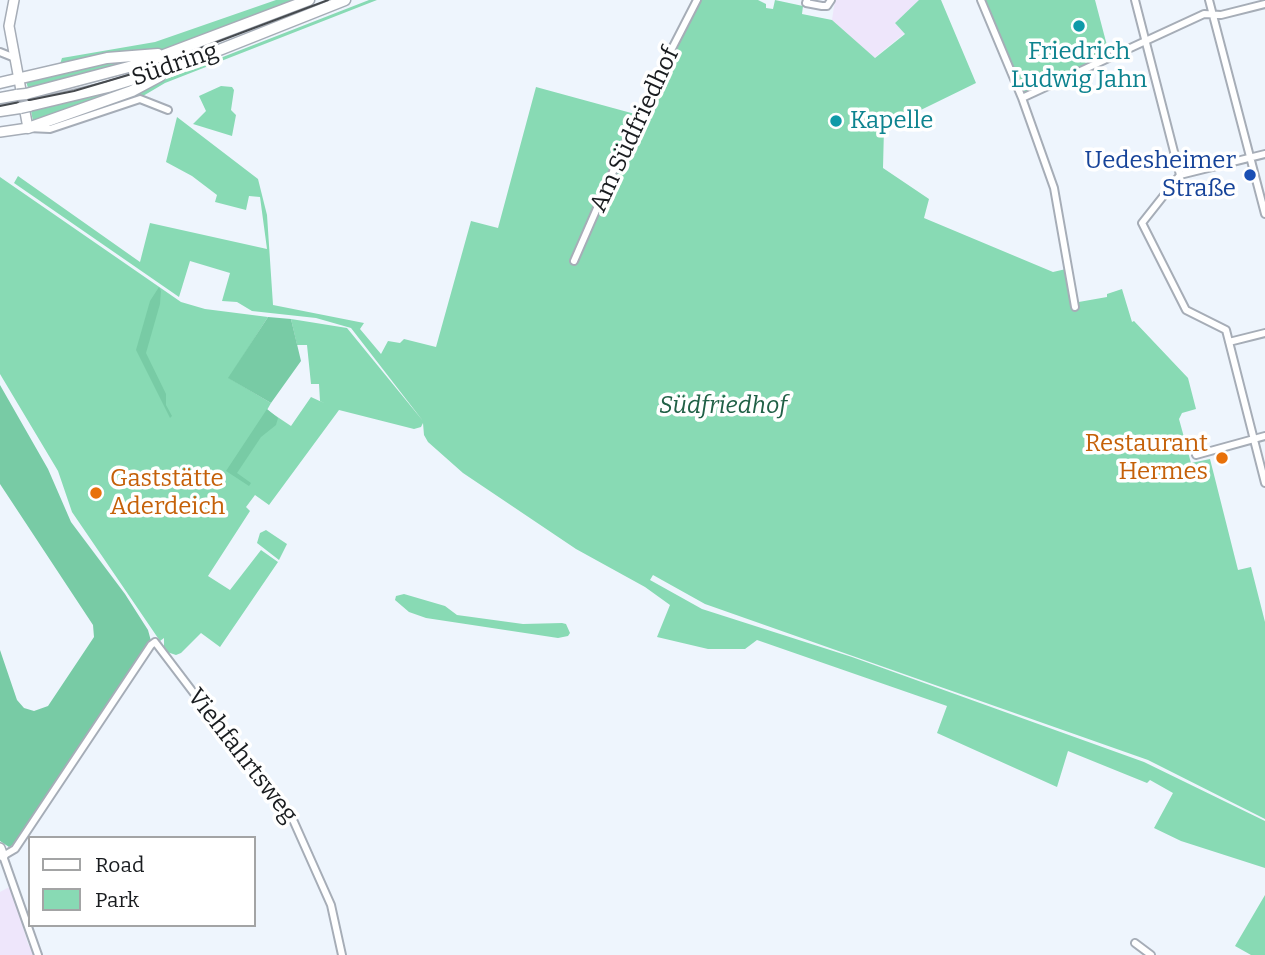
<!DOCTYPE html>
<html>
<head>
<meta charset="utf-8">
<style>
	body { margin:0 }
	#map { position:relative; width:1265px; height:955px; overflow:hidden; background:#eef5fd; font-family:Bitter,serif }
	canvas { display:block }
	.legend { position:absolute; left:28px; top:836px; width:228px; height:91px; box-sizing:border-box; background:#fff; border:2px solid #a3a4a5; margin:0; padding:9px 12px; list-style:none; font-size:21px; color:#191c1f }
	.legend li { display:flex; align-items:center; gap:14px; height:35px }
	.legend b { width:35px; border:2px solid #a3a4a5 }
</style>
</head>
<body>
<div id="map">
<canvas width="1265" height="955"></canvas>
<ul class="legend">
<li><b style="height:9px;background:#fff"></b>Road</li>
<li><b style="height:19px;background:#88dab4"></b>Park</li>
</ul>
</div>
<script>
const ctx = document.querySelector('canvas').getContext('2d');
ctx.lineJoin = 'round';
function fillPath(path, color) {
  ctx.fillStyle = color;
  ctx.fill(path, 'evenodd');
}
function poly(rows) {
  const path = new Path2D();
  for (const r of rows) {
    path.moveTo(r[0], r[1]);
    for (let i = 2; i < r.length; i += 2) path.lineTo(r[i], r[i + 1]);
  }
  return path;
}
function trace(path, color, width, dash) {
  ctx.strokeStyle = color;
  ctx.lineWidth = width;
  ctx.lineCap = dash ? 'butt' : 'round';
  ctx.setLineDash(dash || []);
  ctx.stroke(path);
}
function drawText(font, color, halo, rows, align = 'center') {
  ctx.font = font + ' Bitter,serif';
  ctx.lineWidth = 7;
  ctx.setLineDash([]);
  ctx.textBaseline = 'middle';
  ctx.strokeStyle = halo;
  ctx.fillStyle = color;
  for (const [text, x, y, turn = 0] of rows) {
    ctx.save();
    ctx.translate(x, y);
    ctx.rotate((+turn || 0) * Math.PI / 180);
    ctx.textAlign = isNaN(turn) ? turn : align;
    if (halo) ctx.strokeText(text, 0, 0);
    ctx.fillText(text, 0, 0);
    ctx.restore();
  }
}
fillPath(poly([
	[835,0,920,0,895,23,905,33,874,58,832,20],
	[11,886,28,944,35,955,0,955,0,892]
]), '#eee6fb');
fillPath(poly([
	[276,0,300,0,172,51,71,80,28,88,24,74,60,64,62,58,155,42],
	[369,0,377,0,165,83,143,96,38,129],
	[700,0,758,0,766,4,766,8,773,9,775,0,803,6,802,14,832,20,875,58,905,34,895,23,919,0,941,0,976,83,884,128,883,168,929,199,924,218,1053,272,1066,269,1073,303,1107,297,1107,294,1122,289,1132,322,1134,321,1188,378,1196,409,1182,413,1179,419,1191,463,1210,459,1238,570,1251,567,1265,622,1265,819,1148,760,705,604,653,575,650,580,702,609,852,657,1144,762,1265,821,1265,868,1181,841,1154,828,1173,793,1150,780,1147,783,1068,751,1057,787,937,733,947,706,757,640,745,649,708,649,657,637,670,605,645,587,576,549,463,473,428,442,424,435,423,423,421,427,414,429,339,410,269,505,255,495,246,507,250,511,208,576,230,590,261,550,278,562,220,647,201,633,181,653,176,655,164,651,164,638,160,641,72,512,58,471,0,374,0,177,181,302,205,309,268,317,229,378,271,403,267,410,291,426,311,397,324,403,320,401,319,384,311,384,307,345,297,345,291,319,347,328,423,421,351,328,316,318,252,311,237,302,222,301,230,273,190,261,179,297,14,183,18,176,140,262,150,223,267,249,260,197,249,196,246,210,215,202,217,195,192,176,166,162,177,117,258,179,267,215,273,305,364,323,360,329,381,354,388,341,400,343,404,339,436,347,471,221,498,228,536,87,646,117,664,69],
	[984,0,1095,0,1110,57,1025,94],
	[144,82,34,123,33,121,31,111],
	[221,86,232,87,234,90,231,110,236,115,232,136,193,124,206,111,199,96],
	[266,530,287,544,279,560,257,543,260,533],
	[404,594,445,606,457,615,523,624,562,623,566,624,570,633,568,636,558,638,426,618,409,612,395,600,396,596],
	[1265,895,1265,955,1251,955,1235,946]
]), '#88dab4');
fillPath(poly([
	[159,287,161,291,160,304,146,353,166,394,166,405,172,416,170,418,136,350,150,301],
	[268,317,291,319,301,361,271,403,228,378],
	[0,385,48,469,71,522,125,594,148,630,151,641,17,843,9,847,0,841,0,650,17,700,24,708,34,711,48,706,94,637,93,625,0,484],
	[267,409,278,418,276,425,261,437,237,473,251,483,249,486,226,471]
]), '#78cba5');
const street = poly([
	[807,0,806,3,822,6,827,6,831,0],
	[981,0,1022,98,1054,188,1075,307],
	[1135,0,1180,175],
	[1209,0,1265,214],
	[0,52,15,58],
	[1022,98,1204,14,1221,15,1265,4],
	[28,128,50,129,140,99,168,110],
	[1265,154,1180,175,1142,223,1186,310,1226,330,1265,483],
	[574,261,632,128,643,119,663,66,697,0],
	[1229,342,1265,333],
	[1196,455,1265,436],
	[1135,943,1151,955],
	[38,955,3,856,15,849,151,645,155,642,237,750,275,792,294,822,331,905,342,955]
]);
const secondary = poly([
	[0,132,28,128,9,26,14,0],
	[0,848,3,856]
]);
const primary = poly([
	[0,83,107,58,158,54],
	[26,94,140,64,309,0],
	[0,98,17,95],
	[29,106,108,87,189,62,345,0],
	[0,111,20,108],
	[28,128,132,91,160,76]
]);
trace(street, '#a6adb7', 10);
trace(secondary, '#a6adb7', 12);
trace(primary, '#a6adb7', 13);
trace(street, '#fff', 6);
trace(secondary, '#fff', 9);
trace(primary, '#fff', 10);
trace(poly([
	[0,106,74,91,135,73,328,0]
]), '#464a4e', 2);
const primaryBridge = poly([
	[17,95,26,94],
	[20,108,29,106]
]);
trace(primaryBridge, '#a6adb7', 13, []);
trace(primaryBridge, '#fff', 10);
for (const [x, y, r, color] of [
	[1079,26,7,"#0f9aa8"],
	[836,121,7,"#0f9aa8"],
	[1250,175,7,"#1a4fb4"],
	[1222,458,7,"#e8710a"],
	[96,493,7,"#e8710a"]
]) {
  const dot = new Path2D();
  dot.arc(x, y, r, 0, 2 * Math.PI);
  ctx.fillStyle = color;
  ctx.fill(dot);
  trace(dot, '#fff', 2.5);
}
drawText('24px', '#0d838f', '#fff', [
	["Friedrich",1079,52],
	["Ludwig Jahn",1079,80],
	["Kapelle",850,121,"left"]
]);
drawText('24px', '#191c1f', '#fff', [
	["Südring",175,65,-19],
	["Am Südfriedhof",635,130,-65],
	["Viehfahrtsweg",242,756,52]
]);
drawText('24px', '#164399', '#fff', [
	["Uedesheimer",1236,161],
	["Straße",1236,189]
], 'right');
drawText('italic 24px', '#206046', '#fff', [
	["Südfriedhof",723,406]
]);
drawText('24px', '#c56008', '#fff', [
	["Restaurant",1208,444],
	["Hermes",1208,472],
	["Gaststätte",110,479,"left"],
	["Aderdeich",110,507,"left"]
], 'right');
</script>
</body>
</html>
